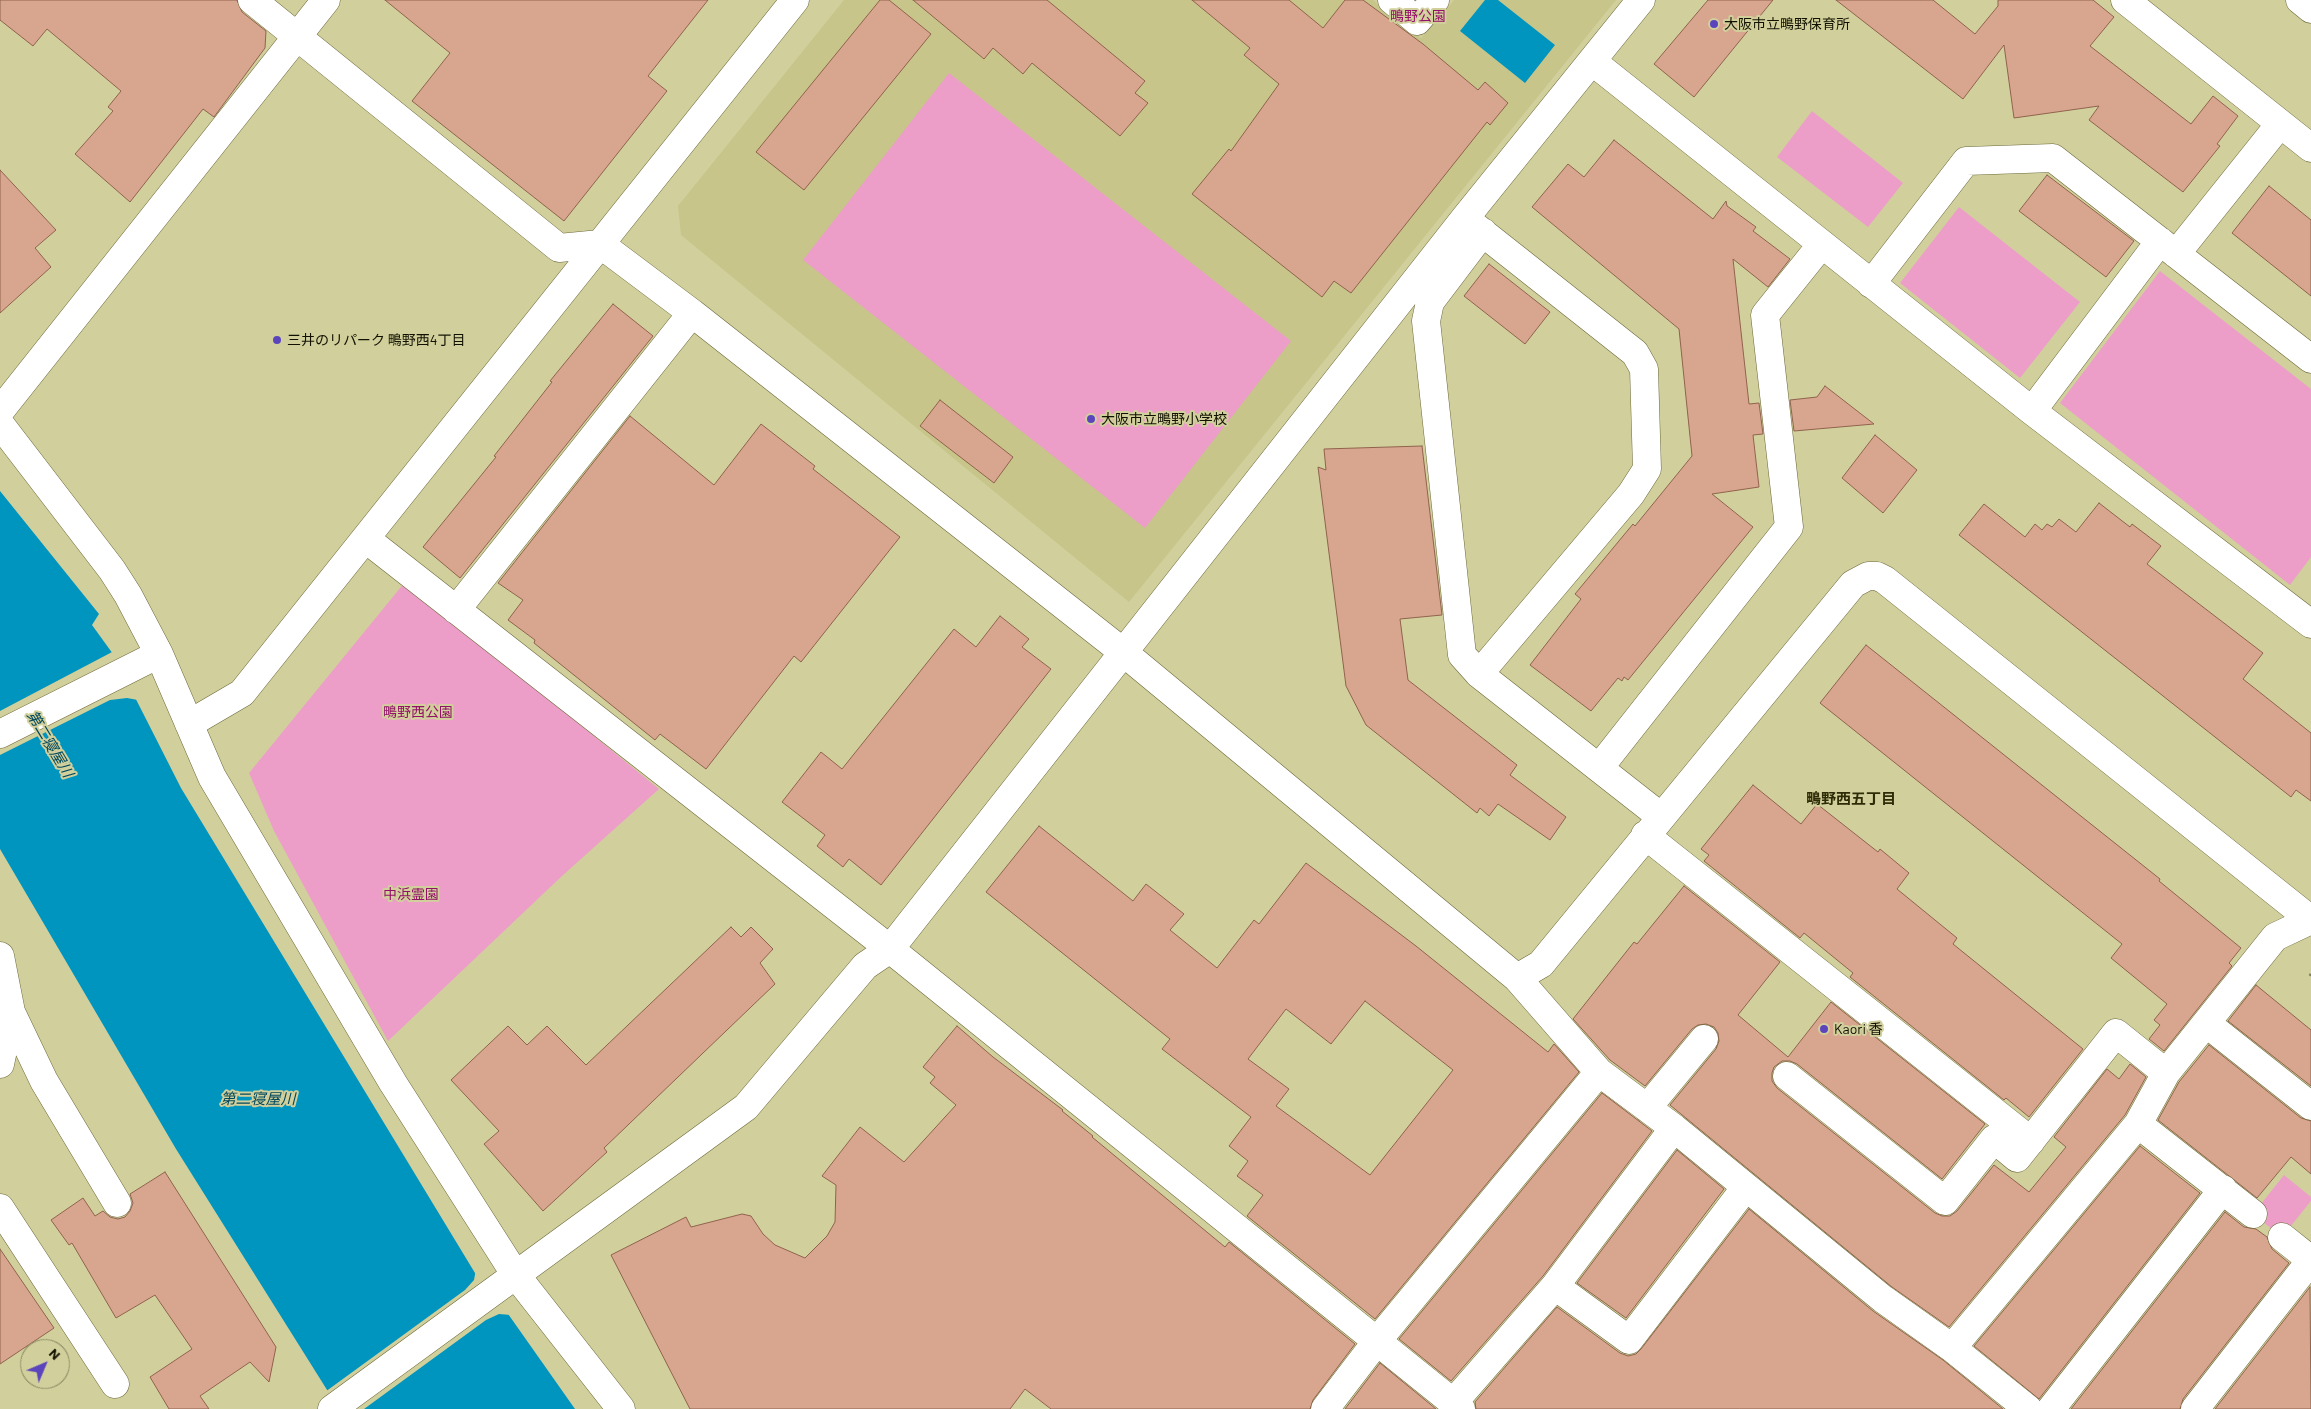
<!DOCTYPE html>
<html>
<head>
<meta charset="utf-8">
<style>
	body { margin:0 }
	#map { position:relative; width:2311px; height:1409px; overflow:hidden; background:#d1d09c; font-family:Barlow,sans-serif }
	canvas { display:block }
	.north { position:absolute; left:20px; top:1339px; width:50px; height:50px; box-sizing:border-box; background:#d1d09c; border:1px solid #85845e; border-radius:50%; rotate:45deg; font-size:14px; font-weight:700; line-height:20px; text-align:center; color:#121101 }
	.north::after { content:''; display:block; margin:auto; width:18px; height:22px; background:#5c44bd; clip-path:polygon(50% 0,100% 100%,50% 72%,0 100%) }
</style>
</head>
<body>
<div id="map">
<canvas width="2311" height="1409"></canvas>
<div class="north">N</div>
</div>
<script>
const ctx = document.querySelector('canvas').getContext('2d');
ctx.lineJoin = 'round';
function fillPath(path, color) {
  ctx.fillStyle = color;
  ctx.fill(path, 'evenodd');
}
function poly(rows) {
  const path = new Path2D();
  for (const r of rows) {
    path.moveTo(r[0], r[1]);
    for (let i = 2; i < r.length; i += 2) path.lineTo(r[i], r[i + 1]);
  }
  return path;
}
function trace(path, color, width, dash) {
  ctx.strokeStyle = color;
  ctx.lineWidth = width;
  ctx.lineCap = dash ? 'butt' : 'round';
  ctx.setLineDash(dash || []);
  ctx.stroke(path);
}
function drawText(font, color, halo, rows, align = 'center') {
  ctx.font = font + ' Barlow,"Noto Sans JP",sans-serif';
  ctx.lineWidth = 4;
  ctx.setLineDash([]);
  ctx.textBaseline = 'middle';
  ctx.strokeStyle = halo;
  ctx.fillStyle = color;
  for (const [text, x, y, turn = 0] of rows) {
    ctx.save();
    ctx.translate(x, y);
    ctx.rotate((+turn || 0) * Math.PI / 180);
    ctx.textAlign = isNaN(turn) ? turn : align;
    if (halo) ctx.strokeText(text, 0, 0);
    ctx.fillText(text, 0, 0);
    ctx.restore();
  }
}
fillPath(poly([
	[844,0,1373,0,1421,38,1454,0,1616,0,1129,602,681,235,678,206]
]), '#c7c58a');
fillPath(poly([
	[949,73,1291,341,1145,528,803,260],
	[1812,111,1903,183,1868,227,1777,157],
	[1959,207,2080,302,2020,378,1900,283],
	[2160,271,2311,389,2311,557,2290,585,2060,403],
	[405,582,659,789,562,876,388,1041,274,831,249,773],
	[2284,1175,2311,1197,2311,1201,2282,1237,2253,1214]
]), '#ec9ec8');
fillPath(poly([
	[1485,0,1498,0,1555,45,1525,83,1460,31],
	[0,491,99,614,92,625,113,654,181,788,475,1273,506,1311,575,1409,339,1409,176,1149,0,849]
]), '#0095bf');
fillPath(poly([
	[114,651,138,700,127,698,110,700,0,755,0,711],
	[476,1269,511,1315,499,1314,486,1320,364,1409,336,1409,325,1392,465,1290,474,1280]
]), '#d1d09c');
const building = poly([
	[0,0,237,0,242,12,266,31,265,48,214,117,203,109,130,202,75,154,113,111,108,107,121,91,47,29,33,46,0,20,0,0],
	[385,0,708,0,648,76,667,91,564,221,412,101,450,53,385,0],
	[880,0,889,0,931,34,804,190,756,152,880,0],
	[913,0,1047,0,1145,81,1135,93,1148,103,1120,136,1032,63,1023,74,993,48,984,59,913,0],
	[1192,0,1289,0,1323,28,1345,0,1363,0,1423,44,1478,90,1485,82,1508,103,1490,125,1487,122,1351,293,1334,281,1322,297,1192,194,1229,149,1231,151,1279,84,1244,55,1250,48,1192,0],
	[1708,0,1773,0,1694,97,1654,64,1708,0],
	[1836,0,1933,0,1975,34,1998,6,1998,0,2093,0,2114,17,2090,46,2191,124,2213,96,2238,116,2217,144,2220,146,2183,192,2089,120,2099,106,2014,118,2004,45,1963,99,1836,0],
	[1614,140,1713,219,1726,201,1727,206,1756,227,1753,231,1790,259,1768,287,1733,259,1749,404,1759,403,1763,434,1753,435,1759,487,1712,494,1753,527,1628,680,1624,677,1622,681,1618,678,1591,711,1530,665,1581,599,1575,594,1633,524,1635,526,1692,456,1679,329,1532,207,1568,164,1584,177,1614,140],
	[0,170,56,230,35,248,51,267,0,313,0,170],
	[2047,175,2134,241,2106,277,2019,211,2047,175],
	[2269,186,2311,220,2311,296,2232,233,2269,186],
	[1489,264,1550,312,1525,344,1464,296,1489,264],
	[613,304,653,336,460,578,423,547,496,457,494,456,552,382,550,381,613,304],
	[1825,386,1874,424,1794,431,1790,400,1817,397,1825,386],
	[940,400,1013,457,994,483,920,426,940,400],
	[630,416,714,485,761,424,815,466,813,469,900,537,801,662,794,656,706,769,660,734,655,740,534,643,535,640,508,620,523,600,498,583,630,416],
	[1875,435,1917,470,1883,513,1842,478,1875,435],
	[1422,446,1442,615,1400,619,1408,680,1517,765,1510,775,1566,817,1550,840,1498,804,1489,816,1480,808,1477,813,1366,725,1346,686,1318,467,1326,470,1324,449,1422,446],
	[2099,503,2130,527,2132,524,2161,546,2147,564,2263,653,2243,679,2311,733,2311,801,2296,790,2291,797,1959,535,1984,504,2025,537,2035,524,2042,530,2047,524,2052,527,2059,519,2076,532,2099,503],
	[1000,616,1029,639,1022,647,1051,669,881,885,849,859,843,867,817,846,825,835,782,802,821,752,842,769,954,629,976,647,1000,616],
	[1866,645,2160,879,2159,881,2241,948,2229,963,2232,966,2164,1051,2149,1039,2160,1025,2154,1020,2167,1004,2111,958,2122,944,1820,703,1866,645],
	[1753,785,1801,824,1817,804,1878,852,1880,849,1909,873,1897,889,1957,938,1953,944,2083,1049,2029,1117,2006,1098,2004,1100,1850,977,1853,973,1804,933,1800,938,1704,861,1709,855,1701,849,1753,785],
	[1039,826,1133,901,1146,884,1184,914,1170,930,1217,968,1254,920,1259,924,1306,863,1416,946,1548,1052,1554,1044,1579,1072,1375,1319,1247,1216,1263,1195,1237,1176,1248,1161,1229,1146,1251,1117,1162,1049,1170,1039,986,892,1039,826],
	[1365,1001,1453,1070,1370,1175,1276,1106,1289,1089,1248,1059,1286,1009,1331,1044,1365,1001],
	[1684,886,1780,962,1738,1015,1788,1057,1831,1002,1985,1124,1942,1179,1797,1064,1790,1061,1782,1061,1774,1067,1772,1073,1772,1081,1777,1088,1935,1213,1942,1216,1950,1216,1957,1211,1994,1165,2029,1192,2066,1147,2054,1137,2107,1069,2119,1079,2130,1064,2146,1077,2125,1115,1949,1327,1892,1287,1670,1105,1716,1049,1719,1041,1718,1033,1714,1027,1706,1024,1698,1025,1692,1029,1645,1086,1610,1060,1573,1019,1634,942,1637,944,1684,886],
	[731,927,741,937,751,927,773,949,760,963,775,984,604,1148,607,1152,543,1211,484,1144,499,1131,451,1080,508,1026,527,1045,547,1026,586,1065,731,927],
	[2256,985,2311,1030,2311,1086,2228,1021,2256,985],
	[957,1026,993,1057,1063,1110,1062,1111,1093,1136,1092,1137,1225,1247,1229,1242,1355,1344,1313,1400,1310,1409,1051,1409,1025,1389,1010,1409,690,1409,611,1255,686,1217,691,1227,742,1214,751,1216,763,1234,775,1245,805,1258,827,1236,835,1222,836,1185,822,1176,860,1127,904,1162,956,1105,930,1083,935,1077,923,1067,957,1026],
	[2209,1045,2301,1118,2311,1121,2311,1174,2291,1157,2257,1198,2158,1120,2179,1082,2209,1045],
	[1602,1093,1652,1131,1543,1276,1451,1381,1399,1339,1602,1093],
	[2140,1146,2200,1193,2039,1399,1974,1346,2140,1146],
	[1677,1150,1724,1189,1626,1318,1577,1283,1677,1150],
	[165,1172,276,1347,269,1382,250,1362,200,1396,209,1409,169,1409,150,1377,192,1349,155,1295,116,1318,72,1243,69,1245,51,1220,83,1198,95,1216,103,1211,110,1217,118,1219,125,1217,130,1211,133,1203,130,1194,165,1172],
	[1749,1209,1873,1311,1943,1360,2003,1409,1476,1409,1475,1402,1557,1307,1620,1353,1628,1356,1636,1354,1641,1349,1749,1209],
	[2225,1212,2244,1227,2256,1229,2267,1237,2272,1249,2289,1263,2183,1399,2180,1409,2071,1409,2225,1212],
	[0,1249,54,1328,0,1364,0,1249],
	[2310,1287,2311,1409,2215,1409,2310,1287],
	[1380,1363,1436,1409,1345,1409,1380,1363]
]);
fillPath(building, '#d8a68f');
trace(building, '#90624d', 1);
const minor = poly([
	[252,0,559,248,600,244,692,313,1123,652,1517,978,1541,964,1853,584,1868,576,1877,576,1885,580,2311,920],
	[1392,0,1417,21,1435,0],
	[2125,0,2311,148],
	[2300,0,2311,9],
	[1593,62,2032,411,2311,624],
	[1468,221,1635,353,1644,369,1647,469,1631,494,1479,674],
	[1483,232,1430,302,1426,321,1462,655,1479,674,1660,816],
	[2176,254,2280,124],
	[1871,284,1966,161,2053,158,2311,359],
	[0,411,326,0],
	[2032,411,2160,241],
	[0,424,112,570,128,595,159,654,212,777,393,1083,515,1274,621,1409],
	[366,539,890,949,1461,1409],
	[456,610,692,313],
	[189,724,242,693,795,0],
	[0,734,159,654],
	[1599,768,1789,527,1765,315,1822,244],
	[1645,835,2031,1141],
	[0,956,11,1012,44,1081,117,1203],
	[1517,978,1599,1072,1674,1128,1883,1299,1952,1348,2028,1409],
	[2206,1023,2311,1106],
	[0,1064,11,1012],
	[1787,1076,1945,1201,1994,1139,2017,1158,2116,1033,2166,1073],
	[1647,1108,1704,1039],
	[2138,1124,2253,1214],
	[1674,1128,1555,1286,1629,1340,1746,1187],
	[0,1208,115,1384],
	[2282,1237,2311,1260],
	[1952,1348,2138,1124,2166,1073,2275,937,2311,920],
	[1453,1403,1555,1286],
	[332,1409,746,1107,865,966,890,949,1465,218,1641,0],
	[1325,1409,1377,1341,1599,1072],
	[2051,1409,2223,1189],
	[2195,1409,2311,1260]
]);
trace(minor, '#6b6939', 29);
trace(poly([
	[2310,976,2311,974]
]), '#7f7e59', 3, [4, 4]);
trace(minor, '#fff', 28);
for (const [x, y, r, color] of [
	[1714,24,5,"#5c44bd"],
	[277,340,5,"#5c44bd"],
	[1091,419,5,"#5c44bd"],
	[1824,1029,5,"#5c44bd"]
]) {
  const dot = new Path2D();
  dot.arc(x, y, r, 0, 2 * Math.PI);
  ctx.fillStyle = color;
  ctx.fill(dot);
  trace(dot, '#d1d09c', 2);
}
drawText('14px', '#940f68', '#d1d09c', [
	["鴫野公園",1418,16],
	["鴫野西公園",418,712],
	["中浜霊園",411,894]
]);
drawText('14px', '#121101', '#d1d09c', [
	["大阪市立鴫野保育所",1724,24],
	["三井のリパーク 鴫野西4丁目",287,340],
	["大阪市立鴫野小学校",1101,419],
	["Kaori 香",1834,1029]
], 'left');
drawText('italic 15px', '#00475d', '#d1d09c', [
	["第二寝屋川",50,744,59],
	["第二寝屋川",258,1099]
]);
drawText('bold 15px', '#2e2c07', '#d1d09c', [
	["鴫野西五丁目",1851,799]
]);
</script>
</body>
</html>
